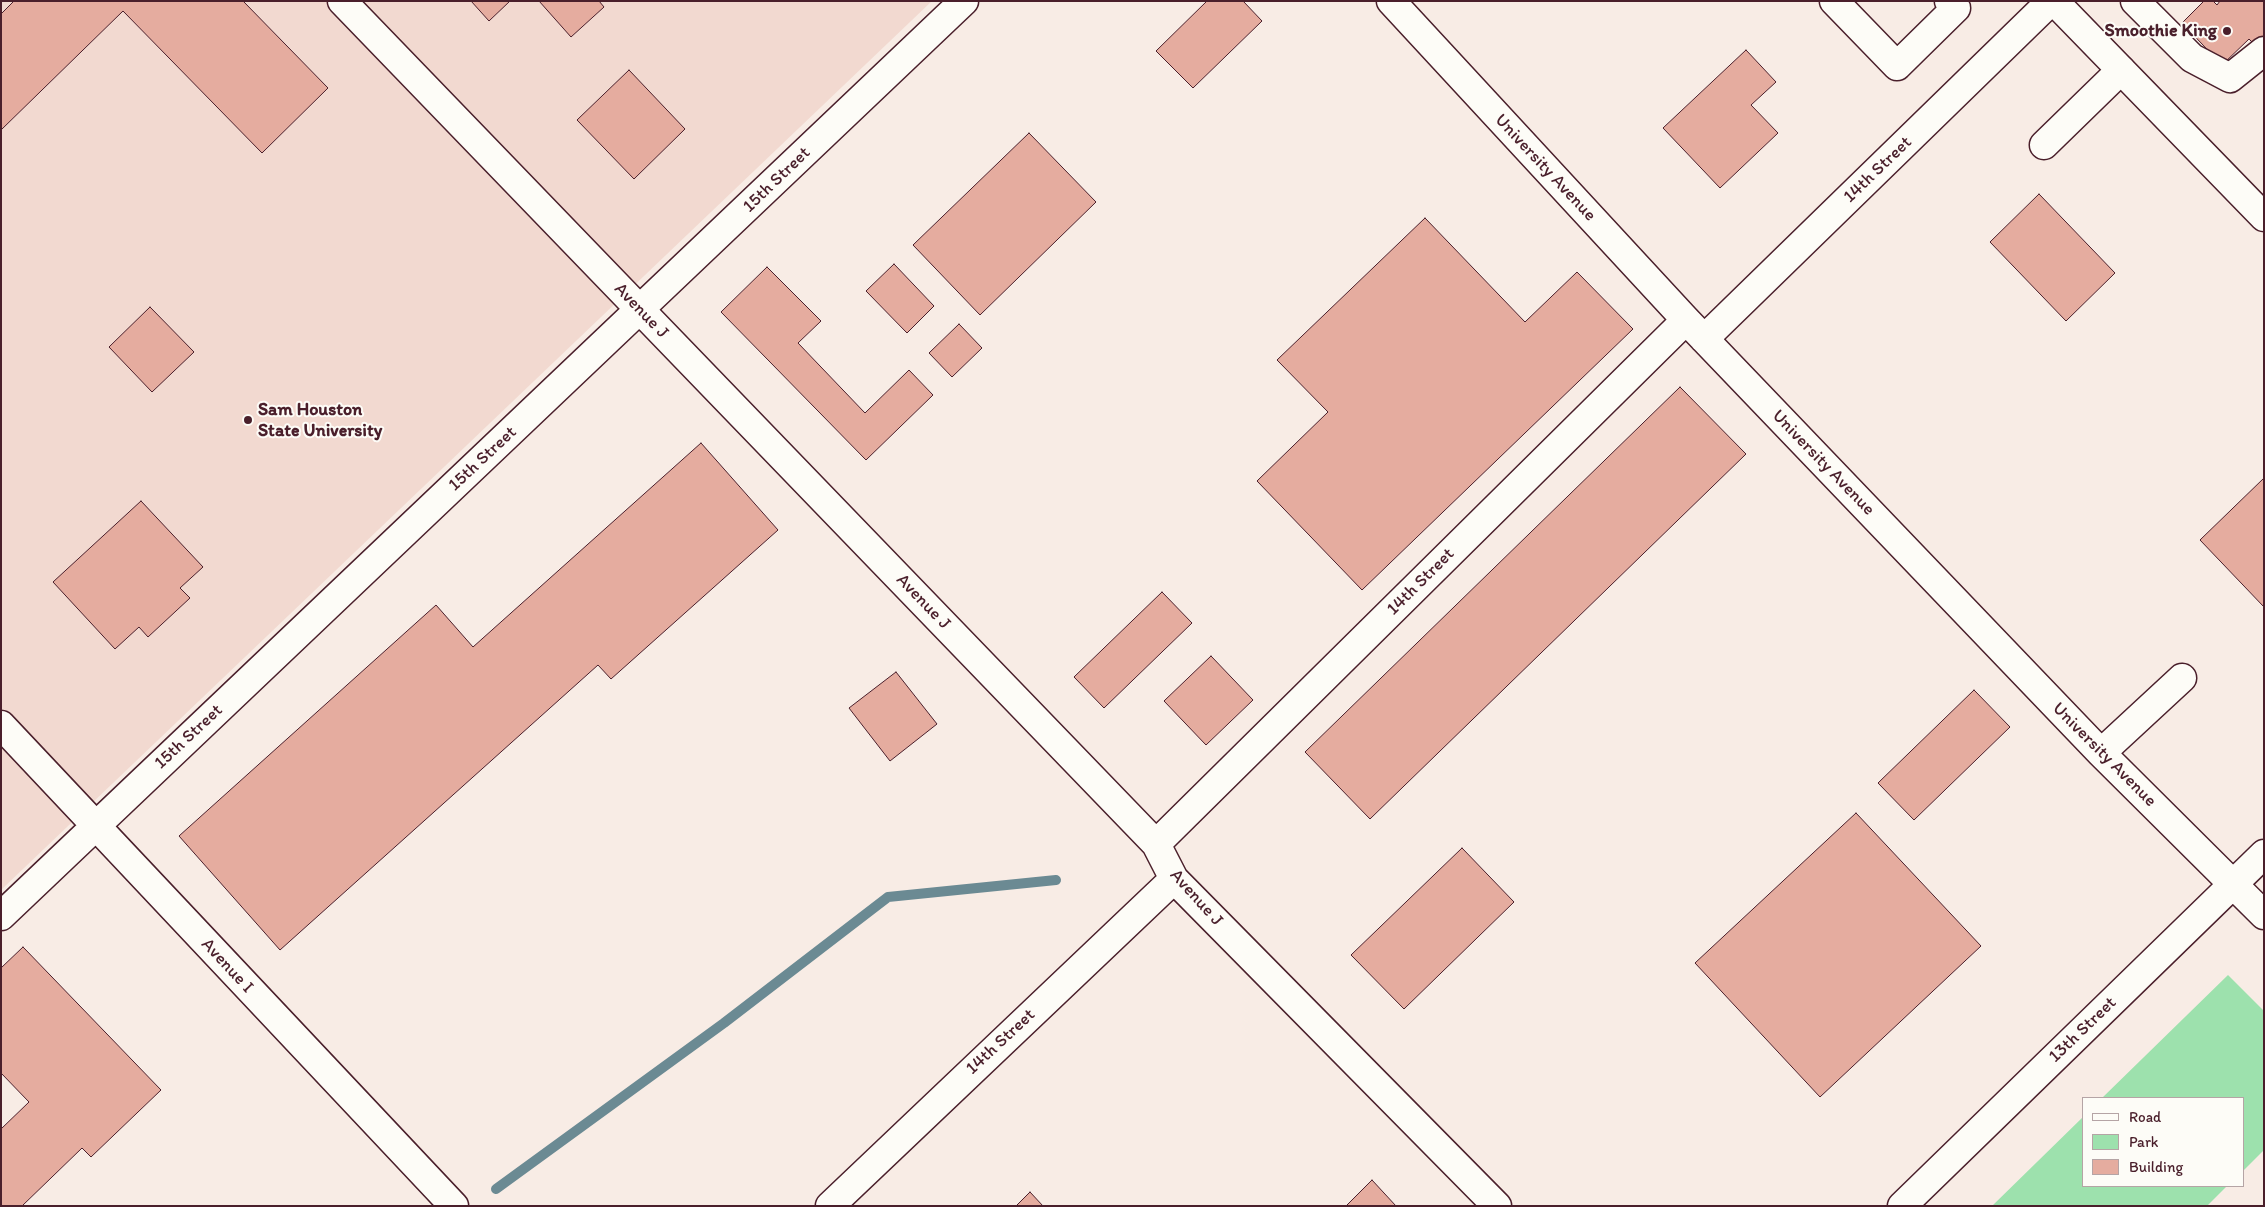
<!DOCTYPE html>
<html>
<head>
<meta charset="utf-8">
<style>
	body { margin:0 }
	#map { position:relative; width:2265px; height:1207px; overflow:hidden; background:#f8ece5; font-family:Itim,sans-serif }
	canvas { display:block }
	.frame { position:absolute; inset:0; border:2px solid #4a1f2b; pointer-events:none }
	.legend { position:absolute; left:2082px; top:1097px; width:162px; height:90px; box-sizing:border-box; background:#fdfcf7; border:1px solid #b5a4a5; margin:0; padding:6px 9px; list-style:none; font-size:15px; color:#4a1f2b }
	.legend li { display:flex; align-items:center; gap:10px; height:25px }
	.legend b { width:25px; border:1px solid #b5a4a5 }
</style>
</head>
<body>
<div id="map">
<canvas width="2265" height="1207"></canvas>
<div class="frame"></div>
<ul class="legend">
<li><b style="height:6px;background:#fdfcf7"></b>Road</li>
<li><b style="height:14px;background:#9de1ad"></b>Park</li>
<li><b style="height:14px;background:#e5ac9f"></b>Building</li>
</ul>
</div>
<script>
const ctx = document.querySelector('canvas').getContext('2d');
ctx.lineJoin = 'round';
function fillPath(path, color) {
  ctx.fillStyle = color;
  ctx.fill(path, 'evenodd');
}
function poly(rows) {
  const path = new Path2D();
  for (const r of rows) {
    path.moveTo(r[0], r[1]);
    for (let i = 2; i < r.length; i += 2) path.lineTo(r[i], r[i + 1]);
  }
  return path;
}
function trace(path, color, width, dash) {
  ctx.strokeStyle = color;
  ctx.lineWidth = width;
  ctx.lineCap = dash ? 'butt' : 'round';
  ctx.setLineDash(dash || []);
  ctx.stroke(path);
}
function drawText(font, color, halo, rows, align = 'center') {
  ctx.font = font + ' Itim,sans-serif';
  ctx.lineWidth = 4;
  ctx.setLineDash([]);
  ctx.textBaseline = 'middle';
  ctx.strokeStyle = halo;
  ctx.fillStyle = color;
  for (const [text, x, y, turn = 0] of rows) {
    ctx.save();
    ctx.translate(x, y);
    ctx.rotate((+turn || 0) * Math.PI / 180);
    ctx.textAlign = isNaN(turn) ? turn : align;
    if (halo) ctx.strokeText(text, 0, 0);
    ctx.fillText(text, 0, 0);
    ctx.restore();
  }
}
fillPath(poly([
	[1,1,932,1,1,890]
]), '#f2d9d0');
fillPath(poly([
	[2228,975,2264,1011,2264,1150,2244,1170,2244,1098,2102,1098],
	[2084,1116,2084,1186,2227,1186,2207,1206,1992,1206]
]), '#9de1ad');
trace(poly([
	[496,1189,724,1023,888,897,1056,880]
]), '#6b8a93', 10);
const building = poly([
	[14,1,243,1,328,88,262,153,123,11,1,130,1,14,14,1],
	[471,1,510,1,489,21,471,1],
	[539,1,599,1,604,7,571,37,539,1],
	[1207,1,1243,1,1262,21,1193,88,1156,51,1207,1],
	[2204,1,2213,1,2217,5,2220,1,2264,1,2264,54,2249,39,2222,65,2182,23,2204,1],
	[1746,50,1776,82,1751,105,1778,133,1720,188,1663,128,1746,50],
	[629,70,685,129,634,179,577,120,629,70],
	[1029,133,1096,202,980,315,913,245,1029,133],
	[2039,194,2115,273,2066,321,1990,242,2039,194],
	[1425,218,1525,322,1577,272,1633,329,1362,590,1257,481,1328,412,1277,360,1425,218],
	[894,264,934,306,907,333,866,291,894,264],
	[767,267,821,321,798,343,865,413,909,370,933,395,866,460,721,312,767,267],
	[150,307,194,352,152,392,109,347,150,307],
	[959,324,982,348,952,377,929,353,959,324],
	[1680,387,1746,454,1370,819,1305,752,1680,387],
	[701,443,778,530,611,679,598,665,280,950,179,836,436,605,473,647,701,443],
	[2264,478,2264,607,2200,540,2264,478],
	[141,501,203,567,180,588,190,598,148,637,139,627,115,649,53,582,141,501],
	[1162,592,1192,623,1104,708,1074,677,1162,592],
	[1211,656,1253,700,1206,745,1164,701,1211,656],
	[896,672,937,724,890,761,849,708,896,672],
	[1974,690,2010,727,1914,820,1878,783,1974,690],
	[1856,813,1981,946,1820,1097,1695,963,1856,813],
	[1462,848,1514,902,1404,1009,1351,955,1462,848],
	[23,947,161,1090,91,1157,82,1148,22,1206,1,1206,1,1129,29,1102,1,1073,1,968,23,947],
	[1372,1180,1396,1206,1346,1206,1372,1180],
	[1030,1192,1043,1206,1016,1206,1030,1192]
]);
fillPath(building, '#e5ac9f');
trace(building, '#4a1f2b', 1);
const minor = poly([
	[342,1,1156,844,1174,879,1497,1206],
	[1391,1,1686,320,2101,753,2264,915],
	[1834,1,1897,66,1956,8,1949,1],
	[2135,1,2192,58,2230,78,2264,51],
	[2044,145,2121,70],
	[1704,339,2051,1],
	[1,725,454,1206],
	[2101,753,2182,678],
	[1156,844,1686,320],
	[1,916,964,1],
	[830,1206,1174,879],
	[1902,1206,2264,854]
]);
const major = poly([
	[2054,1,2264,217]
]);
trace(minor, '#4a1f2b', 31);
trace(major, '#4a1f2b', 31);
trace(minor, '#fdfcf7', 28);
trace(major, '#fdfcf7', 28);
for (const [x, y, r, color] of [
	[2227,31,5,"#4a1f2b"],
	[248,420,5,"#4a1f2b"]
]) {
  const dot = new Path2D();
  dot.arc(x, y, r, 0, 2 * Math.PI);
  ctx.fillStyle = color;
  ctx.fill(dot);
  trace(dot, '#fdfcf7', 2);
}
drawText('bold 18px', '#4a1f2b', '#fdfcf7', [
	["Smoothie King",2217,31],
	["Sam Houston",258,410,"left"],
	["State University",258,431,"left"]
], 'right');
drawText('18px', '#4a1f2b', '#fdfcf7', [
	["University Avenue",1545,168,47],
	["14th Street",1878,170,-44],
	["15th Street",777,180,-44],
	["Avenue J",641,311,46],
	["15th Street",483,459,-43],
	["University Avenue",1823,463,46],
	["14th Street",1421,582,-45],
	["Avenue J",923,602,46],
	["15th Street",189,737,-43],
	["University Avenue",2104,755,45],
	["Avenue J",1196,898,48],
	["Avenue I",227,966,47],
	["13th Street",2083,1030,-44],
	["14th Street",1001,1042,-43]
]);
</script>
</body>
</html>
